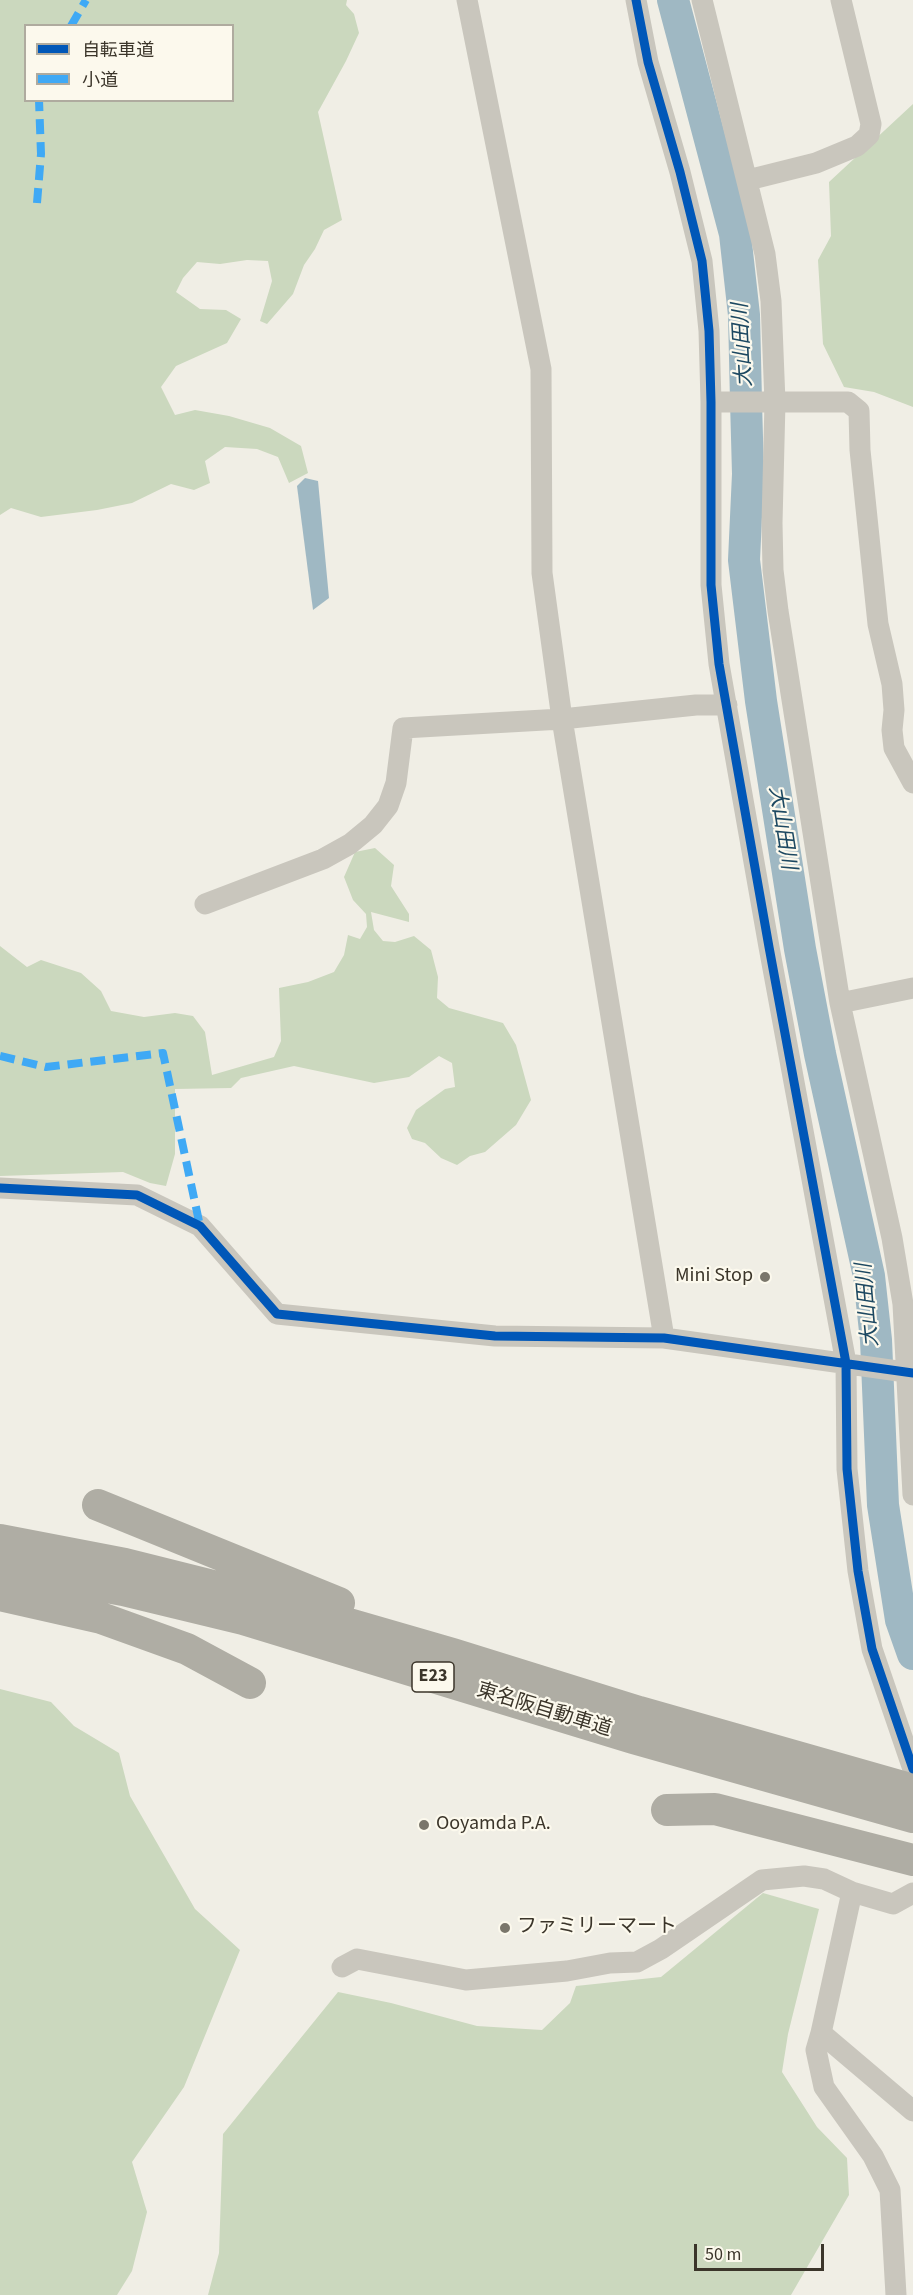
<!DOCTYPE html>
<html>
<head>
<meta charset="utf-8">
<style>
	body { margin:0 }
	#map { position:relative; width:913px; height:2295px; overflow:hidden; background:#f0eee5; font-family:"Source Sans 3","Noto Sans JP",sans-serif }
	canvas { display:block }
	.legend { position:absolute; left:24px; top:24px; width:210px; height:78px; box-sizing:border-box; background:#fcf9ed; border:2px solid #afab9f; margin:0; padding:8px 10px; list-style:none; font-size:18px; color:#3b352a }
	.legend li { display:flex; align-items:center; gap:12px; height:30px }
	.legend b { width:30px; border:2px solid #afab9f }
	.scale { position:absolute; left:694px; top:2244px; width:130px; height:27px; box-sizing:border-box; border:3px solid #3b352a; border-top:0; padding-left:8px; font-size:18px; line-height:21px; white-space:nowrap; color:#3b352a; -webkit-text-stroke:4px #fcf9ed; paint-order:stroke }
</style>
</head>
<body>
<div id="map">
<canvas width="913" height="2295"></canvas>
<ul class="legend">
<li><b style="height:8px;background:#0057b8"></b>自転車道</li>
<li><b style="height:8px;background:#3fa9f5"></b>小道</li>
</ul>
<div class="scale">50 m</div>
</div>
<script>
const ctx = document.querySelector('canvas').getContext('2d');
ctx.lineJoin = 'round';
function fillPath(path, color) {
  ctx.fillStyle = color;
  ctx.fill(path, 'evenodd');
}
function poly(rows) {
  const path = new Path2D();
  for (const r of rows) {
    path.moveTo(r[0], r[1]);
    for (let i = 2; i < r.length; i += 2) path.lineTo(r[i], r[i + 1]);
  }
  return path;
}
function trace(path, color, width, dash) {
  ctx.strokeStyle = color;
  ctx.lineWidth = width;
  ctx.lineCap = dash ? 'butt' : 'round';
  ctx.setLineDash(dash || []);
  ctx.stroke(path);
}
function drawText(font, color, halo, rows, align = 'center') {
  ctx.font = font + ' "Source Sans 3","Noto Sans JP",sans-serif';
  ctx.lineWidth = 4.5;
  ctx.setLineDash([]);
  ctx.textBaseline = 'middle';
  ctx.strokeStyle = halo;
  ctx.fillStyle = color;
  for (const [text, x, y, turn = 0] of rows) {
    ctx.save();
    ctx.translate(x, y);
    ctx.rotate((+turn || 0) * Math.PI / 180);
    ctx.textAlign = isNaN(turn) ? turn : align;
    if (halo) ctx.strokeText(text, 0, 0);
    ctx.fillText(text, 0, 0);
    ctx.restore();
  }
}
fillPath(poly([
	[0,0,347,0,346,5,354,14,359,33,346,61,318,112,342,220,324,230,315,249,304,265,293,294,267,324,260,321,272,281,268,261,247,260,220,264,197,262,183,278,176,292,200,309,226,310,241,319,227,343,176,366,161,387,175,415,195,410,229,416,270,428,301,446,308,473,289,483,278,457,257,449,225,447,205,461,210,483,194,490,171,484,132,503,97,510,41,517,11,508,0,515],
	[26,26,232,26,232,100,26,100],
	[913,104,913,407,874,392,844,387,823,344,818,260,831,236,829,182],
	[375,848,394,865,391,886,409,914,409,922,371,912,374,930,383,941,395,942,414,936,431,950,438,977,437,998,449,1008,503,1023,516,1045,531,1100,516,1125,485,1152,470,1156,457,1165,441,1158,425,1143,412,1139,407,1128,416,1110,445,1089,455,1087,452,1063,439,1056,409,1077,374,1083,294,1066,241,1078,231,1088,175,1089,175,1154,166,1186,150,1183,123,1172,0,1176,0,946,27,967,41,960,81,973,101,991,111,1011,144,1017,175,1013,193,1016,205,1032,212,1075,274,1057,281,1041,279,988,308,982,334,972,344,955,348,935,360,939,367,927,366,914,353,900,344,877,355,852],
	[0,1689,51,1702,74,1726,119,1753,130,1796,195,1909,240,1950,184,2087,132,2162,147,2212,132,2271,117,2295,0,2295],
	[763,1893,819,1909,788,2034,782,2072,817,2127,847,2158,849,2195,791,2295,208,2295,219,2253,223,2134,338,1992,391,2003,477,2026,542,2030,570,2003,576,1986,661,1977]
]), '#cbd8be');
fillPath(poly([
	[305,478,318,481,329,598,313,610,297,486]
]), '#9fb8c3');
trace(poly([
	[673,0,735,234,744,315,746,401,748,474,744,560,761,701,800,949,820,1054,869,1276,876,1340,883,1505,901,1620,913,1654]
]), '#9fb8c3', 32);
trace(poly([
	[467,0,541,369,542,573,562,719,664,1338],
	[636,0,648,62,680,172,702,261,709,331,711,402,711,585,719,664,769,947,846,1363,847,1469,858,1571,872,1649,913,1769],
	[702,0,765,254,771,301,775,402,772,523,773,570,778,611,840,1003,892,1238,903,1304,913,1495],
	[748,180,816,163,857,146,869,135,871,124,841,0],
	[711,402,848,402,859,411,860,450,878,624,892,684,894,710,892,730,894,748,913,783],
	[205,904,323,859,350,844,373,825,388,806,396,783,403,728,562,719,696,705,727,705],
	[840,1003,913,988],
	[0,1188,137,1195,200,1226,277,1314,495,1336,664,1338,913,1373],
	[852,1892,821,2033,913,2111],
	[342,1967,357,1959,466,1980,567,1971,610,1963,637,1962,661,1949,762,1880,804,1876,824,1879,852,1892,893,1904,913,1893],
	[821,2033,816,2050,824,2087,873,2156,890,2190,896,2295]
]), '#c9c6bd', 21);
trace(poly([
	[98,1505,339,1603],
	[0,1540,125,1564,249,1595,453,1654,639,1712,913,1790],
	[0,1567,123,1590,243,1619,633,1738,913,1817],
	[0,1595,101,1618,187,1649,250,1683],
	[667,1810,715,1809,913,1860]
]), '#afada4', 32);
trace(poly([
	[71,26,86,0],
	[37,203,41,154,39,100],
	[0,1056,46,1067,163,1053,200,1226]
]), '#3fa9f5', 8, [15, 8]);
trace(poly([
	[636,0,648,62,680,172,702,261,709,331,711,402,711,585,719,664,769,947,846,1363,847,1469,858,1571,872,1649,913,1769],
	[0,1188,137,1195,200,1226,277,1314,495,1336,664,1338,913,1373]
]), '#0057b8', 9);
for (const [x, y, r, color] of [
	[765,1277,6,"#7a766b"],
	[424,1825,6,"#7a766b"],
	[505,1928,6,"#7a766b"]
]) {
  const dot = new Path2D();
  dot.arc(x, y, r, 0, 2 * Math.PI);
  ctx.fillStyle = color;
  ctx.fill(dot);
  trace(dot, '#fcf9ed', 2);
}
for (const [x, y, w] of [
	[433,1677,42]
]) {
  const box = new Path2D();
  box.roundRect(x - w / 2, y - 15, w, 30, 4.5);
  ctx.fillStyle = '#fcf9ed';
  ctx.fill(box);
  trace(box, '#3b352a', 1.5);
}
drawText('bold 18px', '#3b352a', null, [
	["E23",433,1677]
]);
drawText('20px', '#3b352a', '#fcf9ed', [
	["Mini Stop",753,1277,"right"],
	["Ooyamda P.A.",436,1825],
	["ファミリーマート",517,1928]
], 'left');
drawText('20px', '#3b352a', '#fcf9ed', [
	["東名阪自動車道",544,1711,17]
]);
drawText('italic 21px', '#1c4861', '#fcf9ed', [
	["大山田川",744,345,-93],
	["大山田川",781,828,81],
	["大山田川",869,1305,-95]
]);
</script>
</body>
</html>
